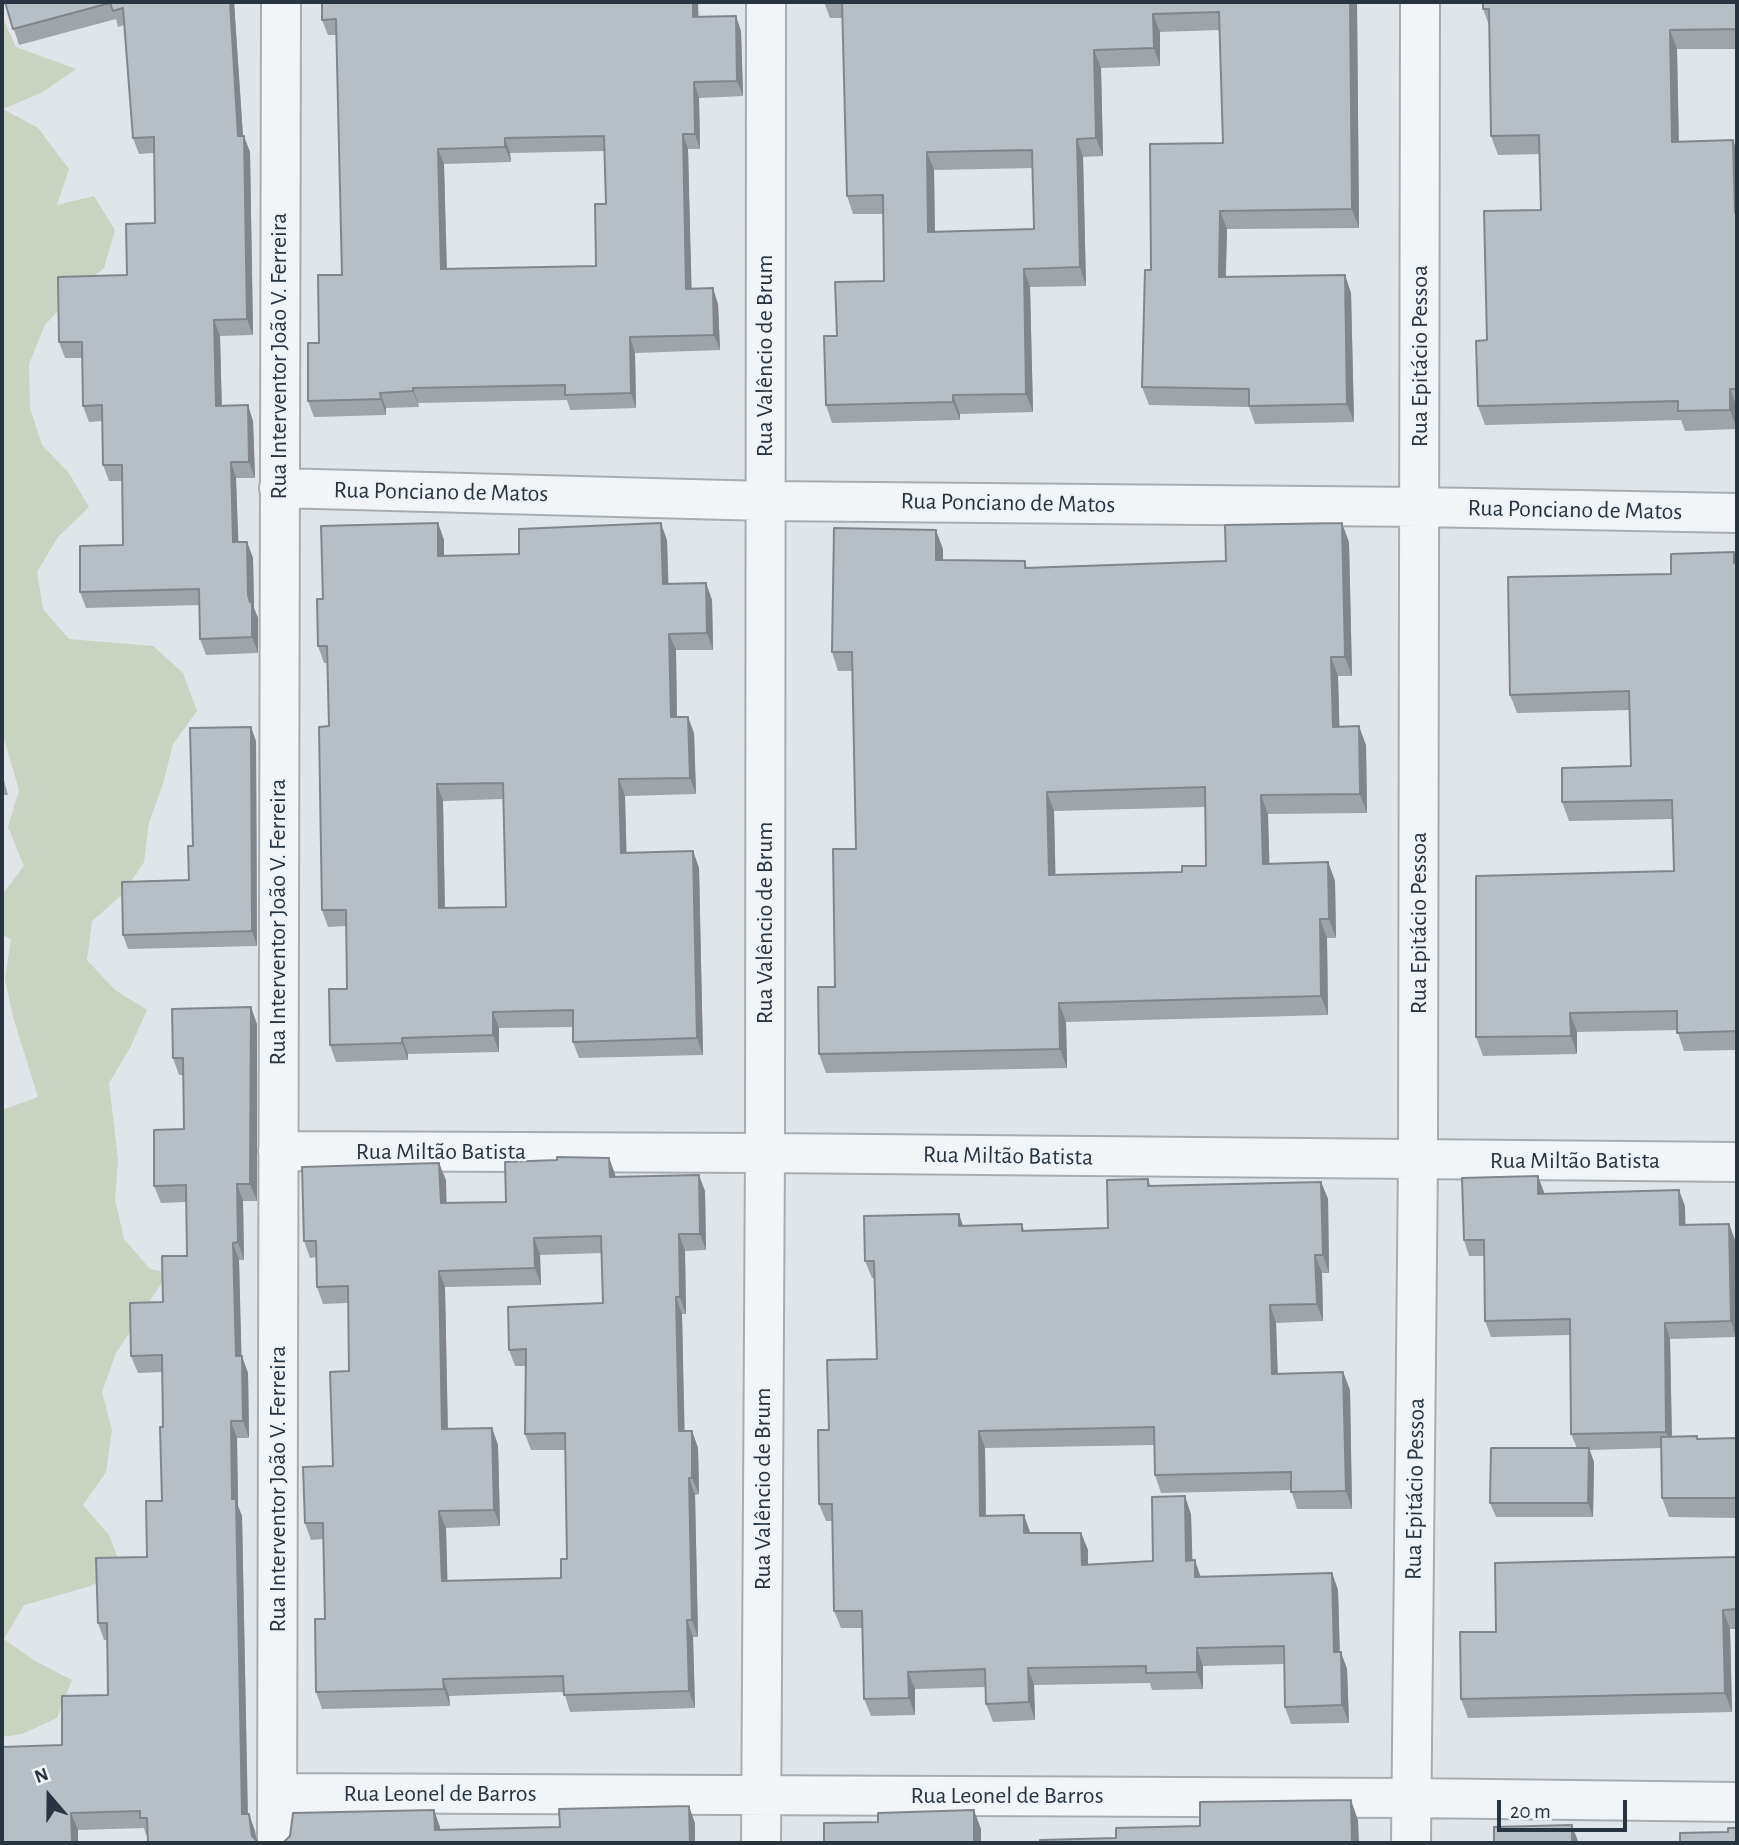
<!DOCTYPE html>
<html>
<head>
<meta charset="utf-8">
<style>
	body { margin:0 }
	#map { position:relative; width:1739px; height:1845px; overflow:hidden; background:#e0e5e9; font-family:"Alegreya Sans",sans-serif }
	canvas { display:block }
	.frame { position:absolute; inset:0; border:4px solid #283540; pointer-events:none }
	.north { position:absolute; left:14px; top:1761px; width:70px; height:70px; -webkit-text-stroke:5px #eff3f6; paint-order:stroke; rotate:340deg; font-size:19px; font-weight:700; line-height:28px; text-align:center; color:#283540 }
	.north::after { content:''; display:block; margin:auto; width:24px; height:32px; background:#283540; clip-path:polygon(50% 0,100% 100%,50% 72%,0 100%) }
	.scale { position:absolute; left:1497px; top:1800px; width:130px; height:32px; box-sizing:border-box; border:4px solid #283540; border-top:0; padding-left:9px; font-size:21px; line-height:24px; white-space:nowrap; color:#283540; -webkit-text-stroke:5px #eff3f6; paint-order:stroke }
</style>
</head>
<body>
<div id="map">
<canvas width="1739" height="1845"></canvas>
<div class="frame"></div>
<div class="north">N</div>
<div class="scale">20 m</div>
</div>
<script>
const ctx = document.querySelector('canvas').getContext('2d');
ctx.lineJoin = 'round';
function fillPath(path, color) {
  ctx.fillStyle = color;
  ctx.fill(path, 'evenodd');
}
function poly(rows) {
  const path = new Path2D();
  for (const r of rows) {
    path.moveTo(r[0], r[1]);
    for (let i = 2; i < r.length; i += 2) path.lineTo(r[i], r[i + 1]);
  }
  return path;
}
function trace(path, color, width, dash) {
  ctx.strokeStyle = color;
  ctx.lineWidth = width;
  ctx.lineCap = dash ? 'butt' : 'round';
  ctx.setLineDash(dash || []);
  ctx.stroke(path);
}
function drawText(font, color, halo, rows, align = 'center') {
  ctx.font = font + ' "Alegreya Sans",sans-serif';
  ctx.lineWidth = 5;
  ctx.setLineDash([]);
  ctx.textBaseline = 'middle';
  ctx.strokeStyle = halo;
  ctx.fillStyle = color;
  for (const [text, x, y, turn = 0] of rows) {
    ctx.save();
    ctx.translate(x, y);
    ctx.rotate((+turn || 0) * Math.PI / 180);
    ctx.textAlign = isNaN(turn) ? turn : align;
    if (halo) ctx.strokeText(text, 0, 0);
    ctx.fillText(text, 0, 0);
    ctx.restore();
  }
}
fillPath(poly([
	[2,16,16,47,76,69,43,92,3,109,38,128,69,169,57,205,94,196,115,230,104,268,72,295,45,325,29,364,30,408,42,445,69,473,89,507,58,537,37,572,43,609,69,639,153,646,183,673,197,711,173,744,163,784,149,822,144,862,122,895,92,921,87,960,115,990,147,1010,130,1048,109,1083,118,1160,115,1199,124,1239,150,1269,168,1273,116,1353,102,1392,112,1430,106,1472,83,1505,109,1535,123,1571,88,1587,24,1605,4,1639,35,1661,72,1680,57,1718,22,1734,2,1737,2,1110,38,1097,13,1017,5,979,11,939,2,935,2,895,24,866,8,827,19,790,2,732]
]), '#c8d3c1');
const minor = poly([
	[279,488,765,501,1421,507,1737,513],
	[278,1151,765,1153,1737,1162],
	[277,1793,1411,1798,1737,1802],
	[277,1843,281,2],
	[761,1843,765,1153,766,2],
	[1411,1843,1418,1160,1420,2]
]);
trace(minor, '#a5adb3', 42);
trace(minor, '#f2f5f7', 38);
fillPath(poly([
	[5,2,234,2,243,136,250,152,253,335,220,336,222,406,253,421,255,478,236,478,238,542,247,542,253,558,254,608,258,618,258,653,206,655,200,639,199,605,86,608,80,592,123,545,123,481,109,481,103,465,102,421,89,422,83,406,82,358,65,358,59,342,127,275,155,223,154,153,139,154,133,138,125,25,118,27,116,19,19,45],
	[322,2,698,2,698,17,741,31,743,96,699,98,700,149,688,149,691,289,718,304,720,350,635,353,636,408,570,410,567,400,418,403,419,407,386,408,386,415,314,417,308,401,319,343,342,275,337,35,328,35,322,20],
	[605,151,606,204,596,266,447,269,444,164,511,162,510,153],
	[824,2,1357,2,1359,228,1227,229,1226,277,1345,275,1351,293,1354,422,1255,424,1249,407,1149,405,1142,387,1151,270,1223,143,1220,30,1160,32,1160,66,1101,68,1103,156,1083,157,1086,286,1030,287,1033,412,960,414,960,420,832,423,826,405,837,336,884,281,883,214,853,214,847,196,843,18,830,18],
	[1032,168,1034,229,935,232,934,170],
	[1737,2,1737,49,1677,49,1679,142,1737,151,1737,429,1685,431,1681,420,1485,425,1478,406,1487,340,1541,210,1540,154,1498,155,1491,136,1489,25,1483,9],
	[438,523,444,540,444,556,519,554,667,540,668,584,706,583,712,600,713,650,676,650,677,717,694,733,696,794,625,796,626,853,693,851,699,868,703,1055,579,1058,573,1042,573,1027,499,1028,499,1052,408,1054,408,1060,336,1062,330,1045,347,989,346,926,328,927,322,910,329,726,328,663,324,663,318,646,323,599],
	[504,799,506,907,445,908,443,801],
	[1349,542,1352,676,1338,676,1339,727,1366,745,1367,813,1268,814,1269,864,1328,862,1335,881,1336,938,1327,938,1328,1015,1066,1022,1067,1068,826,1073,819,1054,835,987,856,849,852,671,838,671,832,652,943,549,943,560,1025,561,1027,568,1226,561],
	[1205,807,1206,866,1182,872,1055,875,1054,811],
	[1737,561,1737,1050,1684,1051,1677,1030,1577,1032,1577,1054,1483,1056,1476,1037,1674,871,1673,819,1569,821,1562,802,1631,766,1630,710,1517,713,1510,695,1671,574],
	[256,741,257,946,128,949,123,935,189,880,193,846],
	[2,773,8,795,2,795],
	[257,1024,257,1201,243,1201,244,1260,239,1260,241,1356,248,1373,249,1438,237,1438,238,1506,242,1516,248,1814,255,1831,256,1841,146,1835,144,1828,78,1830,78,1843,2,1843,62,1745,108,1695,107,1640,104,1640,98,1623,147,1557,162,1501,163,1427,162,1372,138,1373,131,1356,163,1302,187,1256,186,1202,161,1203,154,1186,184,1129,183,1075,179,1075,173,1058],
	[609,1158,616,1177,705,1191,706,1250,685,1251,686,1314,682,1314,684,1431,692,1431,698,1448,699,1494,695,1495,698,1637,693,1637,695,1708,570,1712,564,1692,449,1696,450,1706,322,1709,316,1692,325,1619,324,1539,311,1540,305,1523,333,1466,349,1371,348,1303,323,1304,317,1287,316,1257,310,1258,304,1241,446,1180,446,1203,506,1202],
	[602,1253,603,1303,509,1350,515,1366,526,1366,525,1434,531,1450,566,1450,567,1559,561,1578,447,1581,446,1528,500,1526,498,1445,492,1428,448,1429,445,1287,541,1285,540,1255],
	[1148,1179,1151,1186,1321,1182,1328,1199,1329,1273,1322,1273,1323,1321,1276,1323,1278,1374,1343,1372,1350,1390,1352,1509,1297,1509,1291,1490,1161,1493,1155,1475,1154,1445,985,1448,986,1516,1024,1515,1030,1533,1081,1533,1088,1550,1088,1564,1153,1561,1191,1514,1192,1561,1201,1577,1332,1573,1338,1590,1340,1652,1347,1669,1349,1723,1291,1724,1285,1707,1284,1664,1203,1666,1203,1689,1152,1690,1150,1683,1034,1685,1035,1720,993,1722,986,1704,986,1687,915,1689,915,1715,871,1716,864,1699,863,1628,841,1628,834,1611,832,1521,826,1521,819,1504,829,1430,877,1359,875,1278,872,1278,865,1261,963,1226,1022,1224,1024,1230,1108,1228],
	[1544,1192,1544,1194,1685,1206,1685,1225,1729,1224,1735,1240,1736,1337,1670,1339,1672,1436,1697,1436,1698,1439,1737,1438,1737,1518,1669,1517,1662,1498,1661,1448,1589,1450,1594,1462,1593,1517,1496,1517,1490,1503,1577,1448,1571,1434,1570,1335,1491,1337,1485,1321,1484,1256,1469,1256,1464,1240],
	[1737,1557,1737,1629,1730,1629,1732,1712,1468,1718,1461,1699,1496,1632]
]), '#9da4aa');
fillPath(poly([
	[230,2,234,2,244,152,238,136],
	[693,2,698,2,699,32,693,17],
	[1350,2,1357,2,1359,228,1352,209],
	[1153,14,1160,32,1160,66,1154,48],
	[736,16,741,31,743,96,737,81],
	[1670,30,1677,49,1679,161,1672,142],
	[1094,50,1101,68,1103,156,1096,138],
	[694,82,699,98,700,149,695,134],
	[683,134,688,149,692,304,686,289],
	[244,136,250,152,253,335,247,319],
	[505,138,510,153,511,162,505,147],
	[1077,139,1083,157,1086,286,1080,267],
	[1733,140,1737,151,1737,220,1735,213],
	[438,149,444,164,447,285,441,269],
	[927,152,934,170,935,250,928,232],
	[1220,211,1227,229,1225,295,1219,277],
	[1024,269,1030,287,1033,412,1026,394],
	[1345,275,1351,293,1354,422,1347,404],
	[713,288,718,304,720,350,714,335],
	[214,320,220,336,222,422,216,406],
	[630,337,635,353,636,408,631,393],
	[413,388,418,403,419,407,413,391],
	[1730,389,1737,408,1737,429,1730,410],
	[380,393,386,408,386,415,381,399],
	[953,395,960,414,960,420,953,402],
	[248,405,253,421,255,478,249,462],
	[231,462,236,478,239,558,233,542],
	[438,523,444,540,444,572,438,556],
	[661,523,667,540,669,601,663,584],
	[1342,523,1349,542,1352,676,1345,657],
	[936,530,943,549,943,579,936,560],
	[247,542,253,558,254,608,258,618,258,653,252,637,248,595],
	[706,583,712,600,713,650,707,633],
	[669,634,676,650,677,734,671,717],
	[1331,657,1338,676,1340,746,1333,727],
	[688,717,694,733,696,794,690,778],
	[1359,726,1366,745,1367,813,1360,794],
	[251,727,256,741,257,946,252,931],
	[619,779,625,796,627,869,621,853],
	[437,784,443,801,445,925,439,908],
	[1047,792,1054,811,1056,894,1049,875],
	[1261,795,1268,814,1270,883,1263,864],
	[693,851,699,868,703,1055,697,1038],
	[1328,862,1335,881,1336,938,1329,919],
	[1320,919,1327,938,1328,1015,1321,996],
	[1059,1003,1066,1022,1067,1068,1060,1049],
	[251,1007,257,1024,257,1201,250,1184],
	[493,1012,499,1028,499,1052,493,1035],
	[1570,1013,1577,1032,1577,1054,1571,1036],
	[402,1038,408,1054,408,1060,402,1043],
	[609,1158,615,1174,616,1193,610,1177],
	[439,1163,446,1180,447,1220,441,1203],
	[699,1175,705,1191,706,1250,700,1234],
	[1538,1176,1544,1192,1544,1210,1538,1194],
	[1321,1182,1328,1199,1329,1273,1323,1255],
	[237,1184,243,1201,244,1260,238,1242],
	[1679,1190,1685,1206,1686,1241,1680,1225],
	[959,1214,965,1231,959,1226],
	[1729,1224,1735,1240,1736,1337,1731,1321],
	[679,1234,685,1251,686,1314,680,1297],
	[534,1238,540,1255,541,1285,535,1268],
	[233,1243,239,1260,242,1373,236,1356],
	[1315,1255,1322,1273,1323,1321,1317,1304],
	[439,1271,445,1287,448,1445,442,1429],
	[676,1297,682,1314,685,1448,679,1431],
	[1270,1305,1276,1323,1278,1392,1272,1374],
	[1665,1323,1670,1339,1672,1448,1666,1432],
	[242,1356,248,1373,249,1438,243,1421],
	[1343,1372,1350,1390,1352,1509,1346,1491],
	[231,1421,237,1438,238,1506,242,1516,248,1831,242,1814,232,1499],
	[492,1428,498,1445,500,1526,494,1510],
	[692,1431,698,1448,699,1494,692,1478],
	[979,1431,985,1448,986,1533,980,1516],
	[1589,1448,1594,1462,1593,1517,1588,1503],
	[689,1478,695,1495,698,1637,692,1620],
	[1185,1496,1191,1514,1193,1578,1186,1561],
	[439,1511,446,1528,448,1598,442,1581],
	[1024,1515,1030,1532,1031,1551,1024,1533],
	[1081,1533,1088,1550,1088,1582,1082,1565],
	[1195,1560,1201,1578,1195,1577],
	[1332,1573,1338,1590,1340,1669,1334,1652],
	[1723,1610,1730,1629,1732,1712,1725,1693],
	[687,1620,693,1637,695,1708,689,1691],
	[1197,1648,1203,1666,1203,1689,1197,1672],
	[1341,1652,1347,1669,1349,1723,1342,1705],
	[1028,1668,1034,1685,1035,1720,1029,1702],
	[908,1672,915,1689,915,1715,909,1698],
	[443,1679,449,1696,450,1706,444,1689],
	[1351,1800,1358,1820,1359,1843,1352,1843],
	[689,1806,695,1823,695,1843,690,1843],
	[434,1810,440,1827,441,1843,435,1830],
	[974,1810,981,1829,981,1843,974,1843],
	[71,1813,78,1830,78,1843,72,1843],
	[249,1814,255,1831,257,1843,252,1836],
	[1572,1825,1578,1841,1578,1843,1572,1843]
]), '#80868b');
const building = poly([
	[5,2,230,2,238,136,244,136,247,319,214,320,216,406,248,405,249,462,231,462,233,542,247,542,248,595,250,602,252,602,252,637,200,639,199,589,80,592,80,546,123,545,122,465,103,465,102,405,83,406,82,342,59,342,58,277,127,275,126,224,155,223,154,137,133,138,123,8,113,11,110,3,13,29,5,2],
	[322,2,693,2,693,17,736,16,737,81,694,82,695,134,683,134,686,289,713,288,714,335,630,337,631,393,565,395,565,385,413,388,413,391,380,393,381,399,308,401,308,343,319,343,318,275,342,275,336,19,322,20,322,2],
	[604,136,606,204,595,204,596,266,441,269,438,149,505,147,505,138,604,136],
	[842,2,1350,2,1352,209,1220,211,1219,277,1345,275,1347,404,1249,406,1249,389,1142,387,1145,270,1151,270,1150,144,1223,143,1219,12,1153,14,1154,48,1094,50,1096,138,1077,139,1080,267,1024,269,1026,394,953,395,953,402,826,405,824,336,837,336,835,282,884,281,883,195,847,196,842,2],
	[1032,150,1034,229,928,232,927,152,1032,150],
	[1483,2,1737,2,1737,44,1737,29,1670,30,1672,142,1733,140,1735,213,1737,213,1737,389,1730,389,1730,410,1678,411,1678,401,1478,406,1476,341,1487,340,1484,211,1541,210,1539,135,1491,136,1489,9,1483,9,1483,2],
	[438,523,438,556,519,554,519,529,661,523,663,584,706,583,707,633,669,634,671,717,688,717,690,778,619,779,621,853,693,851,697,1038,573,1042,573,1010,493,1012,493,1035,402,1038,402,1043,330,1045,329,989,347,989,346,910,322,910,319,727,329,726,327,646,318,646,317,599,323,599,321,526,438,523],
	[503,783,506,907,439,908,437,784,503,783],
	[1342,523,1345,657,1331,657,1333,727,1359,726,1360,794,1261,795,1263,864,1328,862,1329,919,1320,919,1321,996,1059,1003,1060,1049,819,1054,818,987,835,987,833,849,856,849,852,652,832,652,834,528,936,530,936,560,1025,561,1025,568,1226,561,1225,525,1342,523],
	[1205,787,1206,866,1182,866,1182,872,1049,875,1047,792,1205,787],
	[1734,552,1734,563,1737,563,1737,1031,1677,1033,1677,1011,1570,1013,1571,1036,1476,1037,1476,876,1674,871,1672,800,1562,802,1562,768,1631,766,1629,691,1510,695,1508,577,1671,574,1671,554,1734,552],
	[251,727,252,931,123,935,122,882,189,880,188,846,193,846,190,728,251,727],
	[251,1007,250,1184,237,1184,238,1242,233,1243,236,1356,242,1356,243,1421,231,1421,232,1499,236,1499,242,1814,249,1814,252,1836,259,1843,148,1843,147,1818,140,1818,140,1811,71,1813,72,1843,2,1843,2,1747,62,1745,62,1696,108,1695,107,1623,98,1623,96,1558,147,1557,146,1501,162,1501,160,1427,163,1427,162,1355,131,1356,130,1303,163,1302,162,1256,187,1256,186,1185,154,1186,154,1130,184,1129,183,1058,173,1058,172,1009,251,1007],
	[557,1157,609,1158,610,1177,699,1175,700,1234,679,1234,680,1297,676,1297,679,1431,692,1431,692,1478,689,1478,692,1620,687,1620,689,1691,564,1695,563,1676,443,1679,444,1689,316,1692,315,1619,325,1619,323,1523,305,1523,303,1467,333,1466,330,1372,349,1371,348,1286,317,1287,316,1241,304,1241,302,1167,439,1163,441,1203,506,1202,505,1162,557,1160,557,1157],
	[601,1236,603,1303,508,1307,509,1350,526,1349,525,1434,565,1433,567,1559,561,1559,561,1578,442,1581,439,1511,494,1510,492,1428,442,1429,439,1271,535,1268,534,1238,601,1236],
	[1538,1176,1538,1194,1679,1190,1680,1225,1729,1224,1731,1321,1665,1323,1666,1432,1571,1434,1570,1319,1485,1321,1484,1240,1464,1240,1462,1178,1538,1176],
	[1148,1179,1148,1186,1321,1182,1323,1255,1315,1255,1317,1304,1270,1305,1272,1374,1343,1372,1346,1491,1291,1492,1291,1472,1155,1475,1154,1427,979,1431,980,1516,1024,1515,1024,1533,1081,1533,1082,1565,1153,1561,1152,1497,1185,1496,1186,1561,1195,1560,1195,1577,1332,1573,1334,1652,1341,1652,1342,1705,1285,1707,1284,1646,1197,1648,1197,1672,1146,1673,1146,1666,1028,1668,1029,1702,986,1704,985,1669,908,1672,909,1698,864,1699,862,1611,834,1611,832,1504,819,1504,818,1430,829,1430,827,1360,877,1359,874,1261,865,1261,864,1216,959,1214,959,1226,1022,1224,1022,1231,1108,1228,1107,1180,1148,1179],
	[1697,1436,1697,1439,1737,1438,1737,1498,1662,1498,1661,1437,1697,1436],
	[1491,1448,1589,1448,1588,1503,1490,1503,1491,1448],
	[1737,1557,1737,1609,1723,1610,1725,1693,1461,1699,1460,1632,1496,1632,1495,1563,1737,1557],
	[1351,1800,1352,1843,1040,1843,1040,1840,1116,1838,1116,1828,1200,1826,1200,1802,1351,1800],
	[689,1806,690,1843,283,1843,290,1836,293,1813,434,1810,435,1830,560,1827,559,1809,689,1806],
	[974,1810,974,1843,824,1843,824,1823,878,1822,878,1813,974,1810],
	[1572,1825,1572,1843,1494,1843,1494,1827,1572,1825],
	[1728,1828,1737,1828,1737,1843,1680,1843,1680,1833,1728,1832,1728,1828]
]);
fillPath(building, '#b7bfc6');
trace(building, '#80868b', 2);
drawText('24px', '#283540', '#eff3f6', [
	["Rua Interventor João V. Ferreira",279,356,-90],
	["Rua Valêncio de Brum",765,356,-90],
	["Rua Epitácio Pessoa",1420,356,-90],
	["Rua Ponciano de Matos",441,492,1],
	["Rua Ponciano de Matos",1008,503,1],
	["Rua Ponciano de Matos",1575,510,1],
	["Rua Interventor João V. Ferreira",278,922,-90],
	["Rua Valêncio de Brum",765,923,-90],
	["Rua Epitácio Pessoa",1419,923,-90],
	["Rua Miltão Batista",441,1152],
	["Rua Miltão Batista",1008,1156,1],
	["Rua Miltão Batista",1575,1161],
	["Rua Interventor João V. Ferreira",278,1489,-90],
	["Rua Valêncio de Brum",763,1489,-90],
	["Rua Epitácio Pessoa",1415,1489,-89],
	["Rua Leonel de Barros",440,1794],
	["Rua Leonel de Barros",1007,1796]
]);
</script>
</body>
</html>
